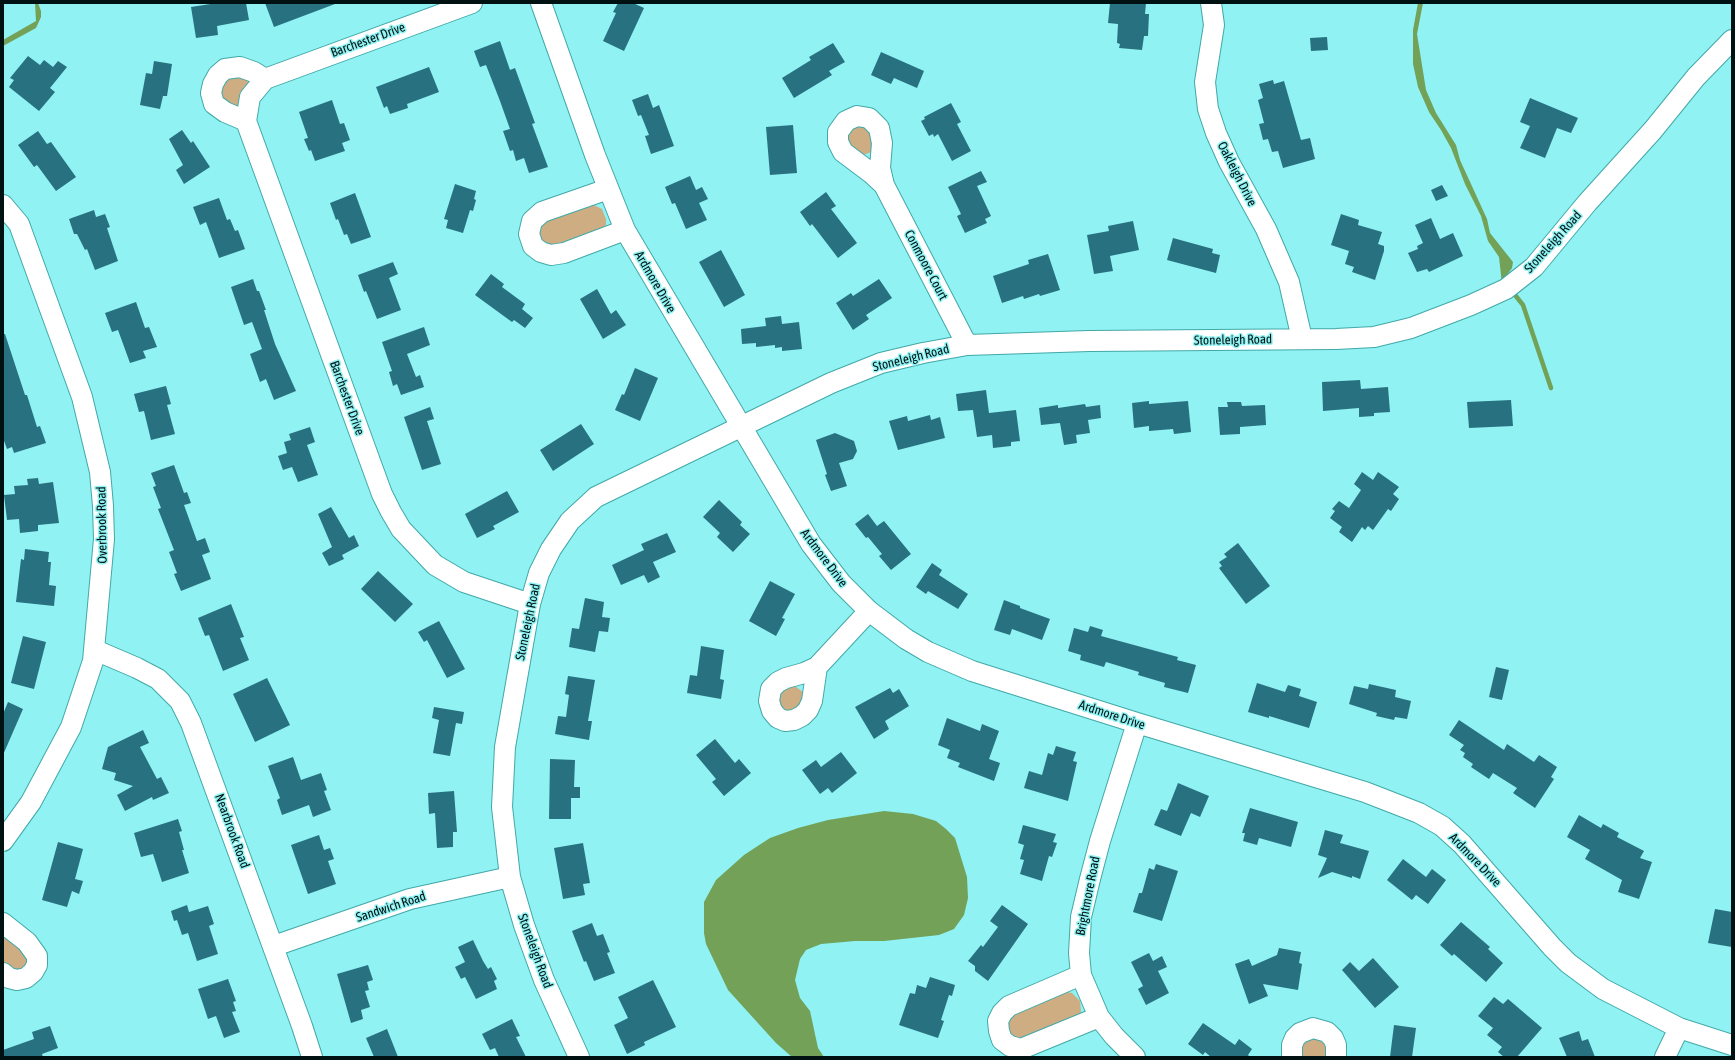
<!DOCTYPE html>
<html>
<head>
<meta charset="utf-8">
<style>
	body { margin:0 }
	#map { position:relative; width:1735px; height:1060px; overflow:hidden; background:#90f2f2; font-family:"Asap Condensed",sans-serif }
	canvas { display:block }
	.frame { position:absolute; inset:0; border:4px solid #011; pointer-events:none }
</style>
</head>
<body>
<div id="map">
<canvas width="1735" height="1060"></canvas>
<div class="frame"></div>
</div>
<script>
const ctx = document.querySelector('canvas').getContext('2d');
ctx.lineJoin = 'round';
function fillPath(path, color) {
  ctx.fillStyle = color;
  ctx.fill(path, 'evenodd');
}
function poly(rows) {
  const path = new Path2D();
  for (const r of rows) {
    path.moveTo(r[0], r[1]);
    for (let i = 2; i < r.length; i += 2) path.lineTo(r[i], r[i + 1]);
  }
  return path;
}
function trace(path, color, width, dash) {
  ctx.strokeStyle = color;
  ctx.lineWidth = width;
  ctx.lineCap = dash ? 'butt' : 'round';
  ctx.setLineDash(dash || []);
  ctx.stroke(path);
}
function drawText(font, color, halo, rows, align = 'center') {
  ctx.font = font + ' "Asap Condensed",sans-serif';
  ctx.lineWidth = 3;
  ctx.setLineDash([]);
  ctx.textBaseline = 'middle';
  ctx.strokeStyle = halo;
  ctx.fillStyle = color;
  for (const [text, x, y, turn = 0] of rows) {
    ctx.save();
    ctx.translate(x, y);
    ctx.rotate((+turn || 0) * Math.PI / 180);
    ctx.textAlign = isNaN(turn) ? turn : align;
    if (halo) ctx.strokeText(text, 0, 0);
    ctx.fillText(text, 0, 0);
    ctx.restore();
  }
}
fillPath(poly([
	[232,74,248,80,250,83,239,107,234,107,222,99,220,83],
	[859,125,870,128,874,147,871,152,861,156,848,149,847,133,850,129],
	[592,204,602,209,606,219,606,225,597,234,547,248,538,236,540,224,545,221],
	[795,686,804,693,805,705,784,714,776,695,779,691],
	[3,934,23,950,30,962,21,972,3,964],
	[1067,992,1072,993,1080,1001,1081,1012,1078,1017,1026,1041,1009,1039,1007,1018],
	[1314,1038,1320,1039,1328,1047,1328,1057,1300,1057,1303,1043]
]), '#cdad81');
fillPath(poly([
	[35,3,38,3,41,11,41,17,36,28,3,46,3,40,36,21],
	[1418,3,1423,3,1417,34,1426,90,1436,113,1456,145,1460,160,1487,219,1490,233,1513,262,1512,268,1507,275,1507,280,1502,284,1499,257,1488,241,1481,216,1465,184,1451,148,1441,130,1429,112,1418,87,1413,64,1413,30],
	[884,811,913,814,936,821,946,829,955,838,967,877,968,898,964,915,954,929,939,935,884,941,855,941,821,944,806,950,800,959,795,980,800,998,810,1011,818,1048,824,1057,792,1057,776,1043,728,990,706,944,704,933,704,902,716,880,744,855,770,838,798,828,828,820]
]), '#72a157');
trace(poly([
	[1511,290,1523,305,1551,388]
]), '#72a157', 4.5);
fillPath(poly([
	[217,3,246,3,249,20,217,26,218,35,196,38,191,7],
	[265,3,335,3,335,4,274,27],
	[618,3,633,3,644,8,624,51,603,41,616,13,613,12],
	[1110,3,1146,3,1145,14,1149,14,1148,36,1144,36,1142,50,1119,48,1120,44,1117,43,1118,24,1108,23],
	[1327,37,1328,50,1311,51,1310,38],
	[500,41,510,70,515,68,535,123,532,124,548,167,529,173,524,158,516,161,513,150,510,151,503,131,510,129,500,101,486,65,480,67,474,51],
	[833,43,845,62,829,71,832,75,794,98,782,78,811,60,809,57],
	[881,52,924,71,917,88,894,78,891,84,871,75],
	[28,56,40,65,44,60,53,67,58,61,67,67,50,88,55,92,39,111,9,87,14,80,10,78],
	[154,61,172,64,167,96,163,96,160,109,140,105,146,73,152,74],
	[429,67,439,92,407,104,408,108,390,114,387,106,384,108,376,87],
	[1273,80,1274,84,1284,81,1301,140,1310,138,1315,159,1283,168,1278,151,1272,152,1268,139,1263,140,1259,124,1264,123,1258,100,1263,98,1259,84],
	[648,94,653,108,659,105,674,146,651,154,645,136,649,135,641,115,638,116,632,100],
	[1530,98,1578,118,1571,133,1557,128,1545,158,1520,148,1530,126,1520,122],
	[332,100,340,124,344,123,350,140,342,143,345,151,315,161,311,150,309,151,304,139,308,138,299,112],
	[951,103,961,122,957,124,971,151,952,161,938,134,934,137,933,134,929,136,921,121,925,119,924,117],
	[793,125,797,173,770,175,766,127],
	[182,130,191,143,193,141,210,167,184,184,176,170,183,165,169,139],
	[38,131,47,144,51,142,76,177,56,191,37,165,34,167,18,145],
	[981,171,987,182,977,186,991,216,985,219,987,223,965,233,957,216,961,214,948,187],
	[690,176,696,190,702,187,708,199,699,203,707,220,686,229,675,203,672,204,665,187],
	[455,184,476,191,474,199,476,200,473,211,470,210,463,233,446,228,448,220,444,219],
	[1442,185,1448,196,1436,201,1431,190],
	[826,192,836,206,831,209,857,243,838,258,812,224,810,226,800,212],
	[355,193,371,237,351,244,347,234,344,235,338,219,336,220,330,203],
	[219,198,227,220,230,219,235,231,238,230,245,249,219,258,206,222,200,225,193,207],
	[94,210,96,217,105,214,110,227,107,228,118,261,95,270,87,249,85,250,77,234,74,234,69,219],
	[1341,214,1359,220,1358,225,1382,232,1378,244,1384,246,1384,251,1375,280,1352,272,1354,267,1345,264,1349,251,1331,245],
	[1431,218,1440,239,1453,233,1463,256,1429,272,1427,269,1417,272,1408,253,1418,249,1417,246,1423,243,1415,225],
	[1133,221,1139,250,1110,256,1113,271,1094,274,1087,235,1109,231,1108,226],
	[1173,238,1213,249,1212,253,1220,255,1216,273,1167,260],
	[721,250,745,295,724,307,699,262],
	[1048,254,1060,290,1040,296,1039,294,1024,299,1023,296,1002,303,993,276,1029,264,1028,260],
	[393,262,398,274,389,278,401,310,377,319,366,291,364,292,358,275],
	[491,274,504,284,502,287,525,304,522,309,533,318,525,328,514,320,512,322,475,295],
	[253,279,257,291,259,291,266,310,264,310,275,344,296,391,274,400,266,379,260,382,250,354,262,349,252,322,244,325,231,287],
	[879,279,892,298,866,315,869,319,853,330,836,303,851,293,853,296],
	[597,289,611,314,616,310,626,325,603,339,580,299],
	[136,302,145,328,149,327,157,347,143,351,146,358,130,363,118,330,112,332,105,313],
	[781,316,782,324,799,322,802,349,782,351,782,347,775,348,775,345,756,347,756,343,742,344,741,329,766,326,765,318],
	[424,327,430,345,407,354,416,377,420,375,424,387,401,395,397,384,393,386,389,372,392,371,382,342],
	[3,334,5,334,25,395,27,395,37,427,40,426,46,443,14,453,12,447,7,449,3,438],
	[635,368,658,378,640,421,615,410,622,394,624,395],
	[1360,380,1361,389,1388,387,1390,412,1374,413,1374,416,1359,417,1359,408,1323,411,1322,382],
	[166,386,171,404,167,405,175,434,151,440,144,411,139,412,134,394],
	[986,390,989,413,1016,410,1020,441,1011,442,1011,446,993,448,992,435,977,437,973,410,958,411,956,394],
	[1511,400,1513,426,1469,428,1467,402],
	[1149,401,1149,404,1188,401,1191,432,1174,434,1173,429,1149,431,1149,426,1134,428,1132,403],
	[1227,402,1241,402,1242,406,1265,405,1266,425,1240,427,1240,434,1220,435,1218,407,1228,407],
	[1085,404,1086,407,1100,405,1101,418,1088,420,1090,433,1076,435,1077,443,1064,445,1060,423,1041,425,1039,408,1058,405,1058,408],
	[430,407,434,419,427,421,441,464,422,470,404,417],
	[930,415,931,420,940,417,945,438,898,450,889,421,907,416,908,421],
	[581,424,594,444,553,471,540,450],
	[310,427,315,442,307,445,318,475,298,482,292,467,283,470,278,456,287,453,284,442,291,440,289,434],
	[835,433,854,441,857,451,853,459,839,463,847,486,831,491,825,475,827,474,816,440],
	[174,465,184,493,187,492,191,503,184,505,197,541,205,538,210,552,202,555,211,579,181,591,174,574,177,573,169,552,174,550,158,509,161,508,153,487,156,486,151,473],
	[1362,472,1373,480,1378,472,1399,487,1393,494,1399,499,1391,511,1388,509,1373,530,1368,526,1365,530,1362,527,1352,542,1339,532,1342,527,1330,518,1335,511,1332,509,1339,501,1349,508,1361,490,1354,484],
	[38,478,39,484,53,482,59,523,38,525,38,531,20,533,19,519,7,520,4,495,15,494,14,486,28,485,27,479],
	[507,491,519,512,493,526,495,529,477,538,465,514],
	[719,500,742,522,740,525,750,534,733,552,717,537,720,533,703,517],
	[331,507,349,538,354,535,359,546,342,555,344,559,329,566,322,553,332,547,318,514],
	[868,514,877,526,884,521,911,554,891,570,879,556,882,554,868,537,866,538,855,524],
	[667,533,676,552,653,562,660,577,648,583,644,575,621,585,612,565,644,550,641,544],
	[1238,543,1270,586,1246,604,1219,568,1222,566,1219,562,1227,557,1224,554],
	[25,549,49,552,48,562,51,562,49,585,56,586,54,606,16,602,21,559,24,560],
	[932,563,942,570,939,575,968,594,958,609,928,591,926,594,916,587],
	[378,571,413,604,395,622,361,589],
	[770,581,795,594,782,618,785,619,776,636,749,621],
	[585,598,604,602,602,617,610,618,608,632,599,631,595,652,569,647,572,628,579,629],
	[1004,600,1020,606,1020,608,1050,619,1042,640,1012,629,1010,635,994,630],
	[231,604,244,637,240,638,249,660,223,671,209,635,205,636,198,618],
	[439,621,465,669,447,678,427,640,424,642,418,632],
	[1090,626,1103,630,1101,636,1178,657,1177,660,1196,665,1188,693,1164,687,1165,683,1138,675,1139,672,1106,662,1104,667,1080,660,1081,655,1068,651,1074,628,1088,632],
	[23,636,46,642,34,689,11,683],
	[701,646,724,650,720,679,724,680,721,699,687,693,690,675,697,676],
	[1496,667,1509,670,1502,700,1489,697],
	[568,676,595,680,588,721,592,721,589,740,555,734,558,716,566,717,569,695,565,694],
	[267,678,290,725,255,742,233,694],
	[1257,683,1285,692,1288,685,1301,689,1299,696,1317,702,1309,728,1269,716,1269,718,1248,712],
	[1369,684,1396,690,1395,697,1411,701,1407,719,1395,717,1394,720,1376,716,1377,713,1349,704,1354,686,1368,689],
	[890,688,893,693,899,689,909,706,885,721,889,729,874,739,855,707],
	[8,702,23,709,3,755,3,714],
	[434,707,464,712,462,724,456,723,450,756,433,753,439,720,432,718],
	[947,718,980,731,982,724,999,731,989,759,1000,763,994,781,958,767,960,763,947,758,950,750,938,745],
	[1459,720,1504,750,1507,744,1534,762,1539,755,1557,767,1551,777,1554,779,1535,808,1513,793,1517,788,1493,773,1489,779,1471,767,1473,764,1463,757,1465,753,1460,750,1464,745,1449,735],
	[143,730,149,743,140,747,157,779,161,777,169,793,153,800,152,797,125,811,117,795,133,786,114,780,116,773,102,769,108,747],
	[715,739,735,763,739,759,751,773,724,796,712,782,716,779,696,755],
	[1056,746,1076,752,1073,761,1077,762,1068,801,1024,788,1029,771,1042,775,1048,753,1053,755],
	[841,752,857,773,832,793,828,788,820,794,802,770,816,760,821,767],
	[293,757,301,780,321,773,327,790,324,791,331,810,313,817,309,805,282,815,277,800,280,798,268,766],
	[550,759,575,760,574,787,580,787,580,798,571,798,571,819,549,819],
	[1178,783,1209,796,1200,817,1191,813,1181,836,1154,825,1161,809,1167,811],
	[454,791,457,832,453,832,453,847,437,848,435,813,429,814,428,793],
	[1250,808,1298,822,1291,847,1259,838,1257,845,1243,841,1245,833,1242,833],
	[1579,815,1601,828,1603,824,1619,833,1617,837,1644,851,1640,858,1652,862,1639,899,1618,892,1622,880,1585,859,1590,850,1567,837],
	[178,819,182,831,179,832,184,850,182,850,189,873,162,882,153,854,141,857,134,833],
	[1023,825,1056,834,1053,842,1057,843,1052,857,1049,856,1042,881,1020,874,1024,860,1020,859,1024,845,1018,843],
	[1325,830,1343,835,1340,843,1369,851,1360,879,1352,876,1352,878,1332,872,1318,878,1327,858,1318,855],
	[319,835,324,850,330,848,334,859,328,861,336,884,308,894,291,845],
	[58,842,83,849,75,879,83,881,79,894,72,891,67,907,42,900],
	[583,843,590,883,583,884,585,895,563,899,554,848],
	[1403,859,1426,877,1432,869,1446,880,1428,904,1416,895,1412,900,1387,880],
	[1156,864,1178,871,1162,921,1133,912,1139,893,1142,893,1149,868,1154,870],
	[187,905,189,912,208,906,214,924,209,926,218,954,197,961,188,933,182,935,177,920,174,921,171,911],
	[1002,905,1028,924,988,981,975,971,975,966,968,961,981,945,983,947,998,927,990,921],
	[1715,909,1732,912,1732,947,1708,943],
	[1461,922,1490,947,1488,949,1503,963,1486,982,1454,954,1452,956,1440,945],
	[592,923,597,936,603,934,610,952,607,953,615,973,594,981,586,961,584,962,572,931],
	[473,940,483,961,488,969,491,967,497,979,494,981,497,989,476,999,465,977,461,979,455,967,465,962,458,947],
	[1279,948,1301,952,1299,963,1302,964,1298,990,1263,984,1268,996,1249,1004,1235,964,1249,959,1252,966,1277,955],
	[1149,953,1153,961,1162,956,1167,967,1158,971,1169,993,1146,1005,1138,989,1143,986,1131,962],
	[1373,958,1399,987,1375,1008,1342,970,1350,962,1359,971],
	[368,965,373,980,367,982,369,990,365,991,370,1007,361,1010,363,1019,351,1023,337,974],
	[930,977,955,985,952,996,949,995,941,1020,944,1021,938,1038,899,1025,910,993,915,994,917,985,926,988],
	[228,979,236,1001,233,1002,236,1011,232,1012,240,1032,224,1038,216,1016,208,1019,198,989],
	[653,980,676,1027,644,1042,645,1045,627,1054,614,1025,628,1018,618,997],
	[1494,997,1503,1004,1508,999,1542,1028,1517,1057,1504,1057,1498,1052,1502,1047,1487,1035,1493,1028,1478,1016],
	[512,1019,520,1036,516,1037,526,1057,499,1057,495,1048,490,1050,482,1034],
	[1203,1023,1235,1045,1239,1039,1252,1049,1248,1055,1250,1057,1211,1057,1205,1052,1203,1055,1188,1044],
	[1394,1025,1416,1028,1412,1057,1390,1057],
	[50,1026,58,1048,42,1054,43,1057,3,1057,3,1050,34,1039,32,1032],
	[387,1029,398,1057,374,1057,366,1038],
	[1579,1031,1582,1041,1588,1039,1595,1057,1567,1057,1559,1038]
]), '#287181');
const minor = poly([
	[472,3,265,79,250,97,246,121,382,494,391,512,401,529,435,565,464,582,530,604],
	[541,3,595,155,625,230,811,544,841,583,869,611,906,639,928,652,972,671,1137,723,1365,792,1419,813,1442,826,1462,844,1552,947,1568,963,1603,989,1679,1028,1732,1045],
	[1211,3,1214,25,1205,82,1208,109,1216,133,1229,162,1266,229,1289,282,1302,339],
	[246,121,225,112,214,104,211,93,213,84,218,75,225,69,240,67,254,72,265,79],
	[884,185,871,173,843,152,838,142,838,132,846,121,857,116,869,118,879,128,882,143,880,168,884,185,967,345],
	[608,189,542,212,532,221,529,234,533,246,541,252,551,255,564,253,625,230],
	[3,205,19,224,82,397,100,472,103,506,104,539,93,661,71,727,31,802,3,841],
	[95,650,137,668,158,679,180,701,191,723,302,1026,312,1057],
	[817,667,804,673,786,678,778,682,771,689,769,701,772,711,778,718,785,721,794,720,802,716,808,710,812,701,817,667,869,611],
	[3,923,27,942,37,956,37,965,33,972,26,978,17,980,9,978,3,973],
	[274,946,410,899,510,877],
	[1081,975,1009,1006,1002,1013,998,1021,999,1031,1002,1040,1010,1046,1021,1049,1099,1017],
	[579,1057,544,980,524,925,510,877,502,807,505,747,530,604,539,573,551,549,570,521,596,497,831,383,881,363,923,353,967,345,1089,341,1336,339,1374,337,1411,328,1471,305,1506,289,1534,267,1587,203,1653,130,1696,77,1732,40],
	[1135,1057,1114,1036,1099,1017,1081,975,1079,953,1081,917,1090,879,1100,841,1137,723],
	[1292,1057,1292,1045,1295,1038,1300,1033,1313,1028,1327,1032,1333,1038,1336,1045,1336,1057],
	[1665,1057,1679,1028]
]);
trace(minor, '#42a8a8', 22);
trace(minor, '#fff', 20);
drawText('13px', '#011', '#90f2f2', [
	["Barchester Drive",368,40,-20],
	["Oakleigh Drive",1237,174,63],
	["Stoneleigh Road",1553,242,-48],
	["Conmoore Court",926,265,62],
	["Ardmore Drive",655,282,60],
	["Stoneleigh Road",1233,340,-1],
	["Stoneleigh Road",911,358,-14],
	["Barchester Drive",347,398,70],
	["Overbrook Road",102,525,-91],
	["Ardmore Drive",824,558,53],
	["Stoneleigh Road",528,622,-78],
	["Ardmore Drive",1112,715,18],
	["Nearbrook Road",232,831,70],
	["Ardmore Drive",1475,860,46],
	["Brightmore Road",1088,896,-79],
	["Sandwich Road",391,907,-18],
	["Stoneleigh Road",535,951,70]
]);
</script>
</body>
</html>
